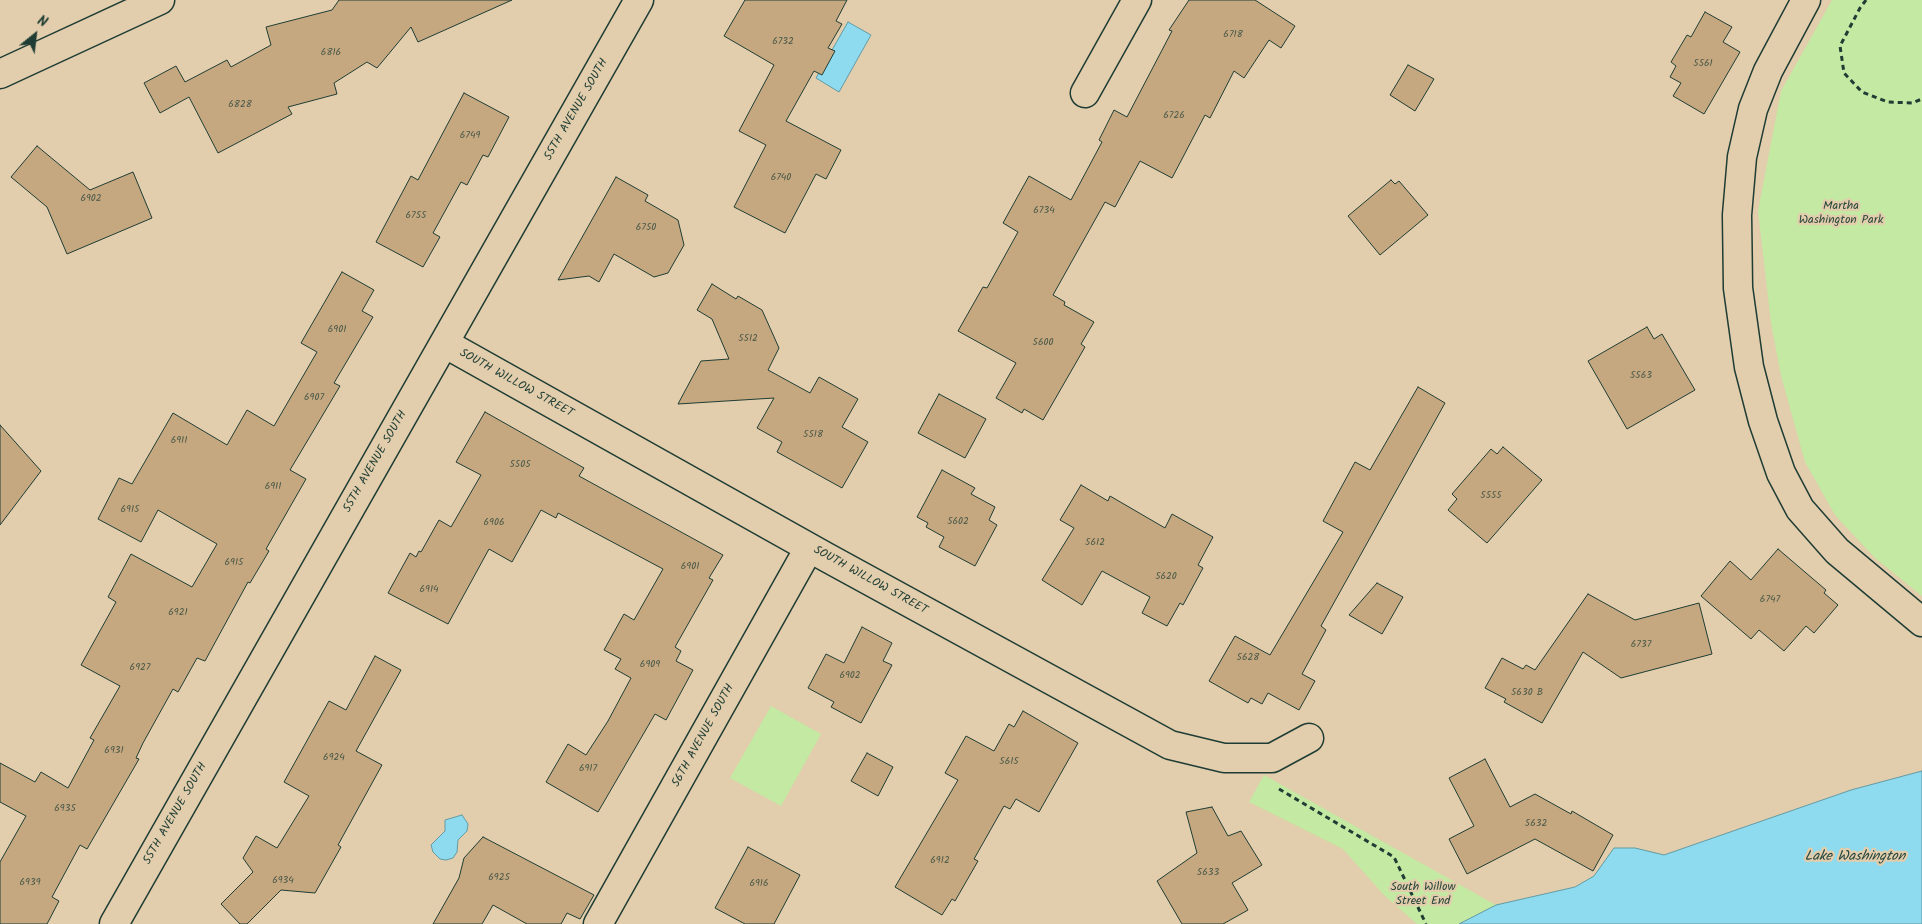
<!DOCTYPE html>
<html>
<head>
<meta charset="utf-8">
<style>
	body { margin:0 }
	#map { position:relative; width:1922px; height:924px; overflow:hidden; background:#e2cdac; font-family:Kalam,sans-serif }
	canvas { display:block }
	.north { position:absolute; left:10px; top:10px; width:50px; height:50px; -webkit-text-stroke:4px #e2cdac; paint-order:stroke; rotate:29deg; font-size:14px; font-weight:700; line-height:20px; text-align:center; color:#1f3d34 }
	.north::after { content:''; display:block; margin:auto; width:18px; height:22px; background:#1f3d34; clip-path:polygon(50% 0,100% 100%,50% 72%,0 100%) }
</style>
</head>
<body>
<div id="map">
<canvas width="1922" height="924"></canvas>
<div class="north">N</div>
</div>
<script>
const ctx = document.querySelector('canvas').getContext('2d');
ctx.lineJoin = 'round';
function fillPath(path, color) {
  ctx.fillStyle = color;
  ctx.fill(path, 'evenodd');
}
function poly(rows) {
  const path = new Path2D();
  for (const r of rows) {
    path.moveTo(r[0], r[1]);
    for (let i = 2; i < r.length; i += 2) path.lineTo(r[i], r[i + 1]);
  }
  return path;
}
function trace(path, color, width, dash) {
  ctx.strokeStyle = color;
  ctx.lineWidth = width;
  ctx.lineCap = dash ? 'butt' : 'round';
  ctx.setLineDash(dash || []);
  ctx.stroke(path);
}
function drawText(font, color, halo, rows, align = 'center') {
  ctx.font = font + ' Kalam,sans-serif';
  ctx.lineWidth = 4.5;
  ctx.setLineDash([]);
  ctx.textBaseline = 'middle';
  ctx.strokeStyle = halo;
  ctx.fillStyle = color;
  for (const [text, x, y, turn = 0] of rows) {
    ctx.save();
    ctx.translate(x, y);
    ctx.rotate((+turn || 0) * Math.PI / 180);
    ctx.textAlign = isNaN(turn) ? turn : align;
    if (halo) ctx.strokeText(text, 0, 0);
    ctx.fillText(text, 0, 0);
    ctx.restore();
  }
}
fillPath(poly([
	[1832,0,1922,0,1922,596,1875,558,1835,515,1805,462,1781,376,1771,323,1758,211,1781,91],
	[771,706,821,734,781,806,730,778],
	[1264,775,1496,905,1459,924,1417,924,1384,895,1343,849,1249,802]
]), '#c3e9a3');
const water = poly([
	[848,22,871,35,839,92,816,78,848,22],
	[1922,771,1922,924,1459,924,1496,905,1575,887,1594,876,1614,848,1635,848,1664,855,1851,790,1922,771],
	[462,815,468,824,467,831,458,840,457,852,453,858,446,860,440,859,433,852,431,845,445,831,445,820,462,815]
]);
fillPath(water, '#8edaee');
trace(water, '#629ba4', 1);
const building = poly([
	[339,0,512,0,418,42,411,27,377,68,367,62,334,83,337,94,288,107,292,114,218,153,189,97,160,113,144,83,176,66,185,82,227,60,231,67,271,45,266,27,332,10,339,0],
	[745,0,847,0,836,21,842,24,828,48,835,51,822,75,814,71,786,121,841,150,826,179,816,174,785,233,734,207,766,145,739,131,774,65,724,36,745,0],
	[1189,0,1255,0,1295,26,1281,48,1269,40,1244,78,1234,71,1210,118,1205,115,1172,178,1140,161,1115,207,1105,202,1053,295,1065,302,1064,305,1094,322,1081,344,1085,347,1043,420,1024,409,1022,413,996,398,1016,363,958,331,983,287,987,288,1018,232,1003,223,1029,176,1071,200,1102,142,1099,140,1114,110,1127,117,1172,31,1169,30,1189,0],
	[1705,12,1732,27,1723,42,1740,52,1704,114,1673,96,1681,83,1670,77,1676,66,1671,62,1687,35,1691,37,1705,12],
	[1408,65,1434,79,1415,111,1390,95,1408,65],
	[464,93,509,117,488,157,483,155,467,185,461,182,433,233,440,237,423,267,376,242,411,176,418,180,464,93],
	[37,146,90,190,133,172,152,218,67,254,47,207,11,177,37,146],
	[616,177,648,195,645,201,678,220,684,245,668,273,654,277,614,254,599,282,589,276,558,280,616,177],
	[1391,180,1395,184,1399,181,1428,215,1380,255,1348,216,1391,180],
	[342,272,374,290,362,311,373,317,334,383,340,386,290,470,306,479,266,549,269,551,250,583,248,582,205,661,197,658,178,692,173,689,143,743,136,758,139,759,87,849,80,845,52,897,59,901,47,924,0,924,0,862,26,816,0,802,0,763,35,782,41,772,68,788,94,740,90,738,120,686,81,665,116,602,108,597,131,554,192,587,217,544,158,510,141,542,98,519,119,478,132,484,173,413,227,445,247,410,274,426,317,352,301,343,342,272],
	[712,284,736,299,738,296,762,310,779,348,768,370,810,393,819,377,858,399,842,427,868,442,842,488,777,452,782,442,757,428,774,398,678,404,701,361,729,359,712,319,697,310,712,284],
	[1647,327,1654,339,1662,334,1695,390,1627,429,1588,361,1647,327],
	[1418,387,1445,403,1321,626,1326,630,1302,674,1315,681,1299,710,1268,693,1262,704,1251,698,1248,703,1209,681,1235,636,1270,655,1343,532,1323,521,1355,462,1370,470,1418,387],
	[939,394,986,419,965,458,918,433,939,394],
	[485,412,584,468,579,476,723,555,709,578,713,580,675,647,681,651,676,661,693,670,666,720,655,714,598,812,546,782,568,744,586,755,608,721,631,678,615,669,621,659,604,650,624,614,634,620,663,569,558,513,556,518,541,510,512,562,489,549,448,624,388,593,410,553,416,557,419,551,421,552,439,520,451,527,481,475,456,462,485,412],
	[0,425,41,471,0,525,0,425],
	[1503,447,1542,480,1487,543,1448,510,1457,499,1452,494,1491,449,1497,454,1503,447],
	[942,470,975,488,971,494,995,507,989,520,997,525,975,566,939,547,944,537,926,527,928,523,917,517,942,470],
	[1081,485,1108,501,1110,496,1165,528,1172,514,1213,537,1198,565,1203,568,1183,605,1180,603,1167,626,1142,613,1150,597,1102,571,1082,605,1042,580,1074,528,1060,520,1081,485],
	[1778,549,1826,590,1824,593,1838,605,1814,633,1806,626,1784,651,1759,630,1751,639,1701,596,1730,561,1751,580,1778,549],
	[1377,583,1403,597,1382,634,1349,615,1377,583],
	[1588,594,1635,620,1699,603,1712,654,1621,678,1583,652,1542,723,1504,702,1506,699,1485,688,1502,658,1523,669,1526,665,1535,670,1588,594],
	[862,627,892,643,883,661,892,665,861,723,831,707,834,702,808,688,826,654,844,663,862,627],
	[375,656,401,670,356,751,382,765,338,845,341,847,315,893,281,890,247,924,240,924,221,904,253,872,243,858,256,836,277,848,309,796,284,782,329,701,346,710,375,656],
	[1023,711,1078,743,1039,812,1016,799,1010,809,1004,806,974,859,978,861,955,901,952,899,942,915,895,887,958,780,945,773,966,736,994,751,1009,724,1014,727,1023,711],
	[867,753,893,767,878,796,851,781,867,753],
	[1485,759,1510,807,1535,794,1571,814,1572,811,1613,835,1593,871,1535,839,1467,874,1449,839,1474,826,1449,778,1485,759],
	[1212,807,1228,836,1241,831,1262,865,1232,883,1248,910,1223,924,1182,924,1157,881,1197,853,1186,812,1212,807],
	[483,837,594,895,580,919,567,913,561,924,527,924,493,905,482,924,433,924,459,878,464,858,483,837],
	[748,847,800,875,774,924,745,924,715,908,748,847]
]);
fillPath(building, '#c6a880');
trace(building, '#1f3d34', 1);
const minor = poly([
	[1806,0,1768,71,1753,109,1742,157,1737,215,1738,288,1749,367,1763,421,1781,473,1800,509,1837,551,1922,622],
	[1085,93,1137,0],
	[444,343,826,557,1170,745,1224,758,1272,758,1309,738],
	[114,924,639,0],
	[598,924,809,548]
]);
const major = poly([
	[0,74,160,0]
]);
trace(minor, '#1f3d34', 31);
trace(major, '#1f3d34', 31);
trace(poly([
	[1866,0,1860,8,1840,46,1844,73,1862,92,1888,102,1912,103,1922,99],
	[1279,789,1394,857,1426,924]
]), '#1f3d34', 3, [5, 4]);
trace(minor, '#e2cdac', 28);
trace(major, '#e2cdac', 28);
drawText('10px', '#495847', null, [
	["6718",1233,35],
	["6732",783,42],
	["6816",331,53],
	["5561",1703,64],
	["6828",240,105],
	["6726",1174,116],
	["6749",470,136],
	["6740",781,178],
	["6902",91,199],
	["6734",1044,211],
	["6755",416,216],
	["6750",646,228],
	["6901",337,330],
	["5512",748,339],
	["5600",1043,343],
	["5563",1641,376],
	["6907",314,398],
	["5518",813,435],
	["6911",179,441],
	["5505",520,465],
	["6911",273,487],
	["5555",1491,496],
	["6915",130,510],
	["5602",958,522],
	["6906",494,523],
	["5612",1095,543],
	["6915",234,563],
	["6901",690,567],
	["5620",1166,577],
	["6914",429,590],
	["6747",1770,600],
	["6921",178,613],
	["6737",1641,645],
	["5628",1248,658],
	["6909",650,665],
	["6927",140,668],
	["6902",850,676],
	["5630 B",1527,693],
	["6931",114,751],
	["6924",334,758],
	["5615",1009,762],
	["6917",588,769],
	["6935",65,809],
	["5632",1536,824],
	["6912",940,861],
	["5633",1208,873],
	["6925",499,878],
	["6934",283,881],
	["6939",30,883],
	["6916",759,884]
]);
drawText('12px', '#1f3d34', '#e2cdac', [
	["55TH AVENUE SOUTH",577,110,-60],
	["SOUTH WILLOW STREET",516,384,29],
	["55TH AVENUE SOUTH",376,462,-60],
	["SOUTH WILLOW STREET",870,581,29],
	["56TH AVENUE SOUTH",704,736,-61],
	["55TH AVENUE SOUTH",176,814,-60]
]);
drawText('12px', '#27463a', '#e2cdac', [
	["Martha",1841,207],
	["Washington Park",1841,221],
	["South Willow",1423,888],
	["Street End",1423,902]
]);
drawText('italic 14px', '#25453d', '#e2cdac', [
	["Lake Washington",1855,858]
]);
</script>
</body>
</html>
